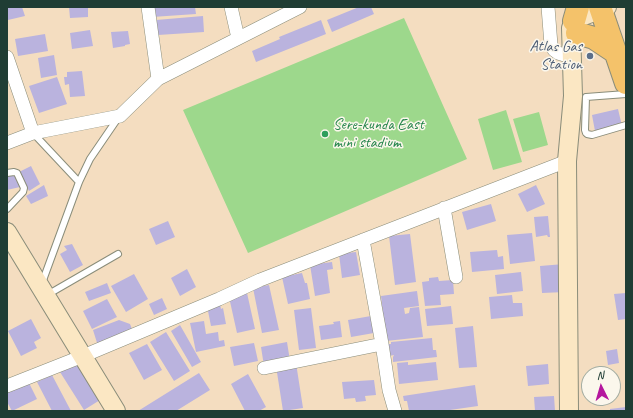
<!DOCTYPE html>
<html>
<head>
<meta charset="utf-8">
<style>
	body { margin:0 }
	#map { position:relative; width:633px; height:418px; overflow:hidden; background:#f4ddc0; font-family:Caveat,sans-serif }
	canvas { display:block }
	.frame { position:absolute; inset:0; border:8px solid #1f3d34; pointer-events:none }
	.north { position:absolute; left:581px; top:366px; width:40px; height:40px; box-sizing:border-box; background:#fbf7ec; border:1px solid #a3ada2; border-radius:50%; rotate:355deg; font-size:11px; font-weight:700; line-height:16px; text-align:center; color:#1f3d34 }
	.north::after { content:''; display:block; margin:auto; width:14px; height:18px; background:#b5179e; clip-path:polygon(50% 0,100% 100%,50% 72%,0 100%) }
</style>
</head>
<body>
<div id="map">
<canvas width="633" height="418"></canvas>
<div class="frame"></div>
<div class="north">N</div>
</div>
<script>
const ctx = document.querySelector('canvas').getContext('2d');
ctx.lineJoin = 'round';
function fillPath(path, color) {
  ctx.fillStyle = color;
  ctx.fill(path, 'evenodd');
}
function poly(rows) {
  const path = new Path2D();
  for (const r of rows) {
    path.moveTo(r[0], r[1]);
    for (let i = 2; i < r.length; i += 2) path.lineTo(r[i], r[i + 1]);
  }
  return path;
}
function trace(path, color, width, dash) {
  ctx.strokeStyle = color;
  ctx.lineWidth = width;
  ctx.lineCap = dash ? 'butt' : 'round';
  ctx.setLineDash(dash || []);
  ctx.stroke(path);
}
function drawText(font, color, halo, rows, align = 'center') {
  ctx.font = font + ' Caveat,sans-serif';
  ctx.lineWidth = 3;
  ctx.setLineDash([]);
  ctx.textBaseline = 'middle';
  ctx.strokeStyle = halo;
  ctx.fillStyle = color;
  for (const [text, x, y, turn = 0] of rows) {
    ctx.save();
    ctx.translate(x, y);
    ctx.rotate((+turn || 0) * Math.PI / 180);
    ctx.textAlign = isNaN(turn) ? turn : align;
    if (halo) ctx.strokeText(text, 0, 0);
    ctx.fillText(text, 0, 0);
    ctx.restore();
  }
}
fillPath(poly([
	[404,18,467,159,248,253,183,110],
	[506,110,522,162,493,170,478,119],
	[539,112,548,145,523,152,513,119]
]), '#9dd88c');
fillPath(poly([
	[7,7,22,7,25,16,8,20],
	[69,7,88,7,88,17,70,18],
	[151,7,195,7,196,14,152,17],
	[359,7,371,7,374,14,332,32,327,20],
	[203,16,204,32,158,35,156,20],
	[321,20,326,34,256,62,252,51,280,39,279,37],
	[90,30,93,46,72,49,70,33],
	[128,31,130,44,125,45,125,46,113,48,111,32],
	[45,34,48,51,18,56,15,39],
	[54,55,57,75,41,78,38,58],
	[82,71,85,96,70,97,69,84,65,85,64,77,67,77,67,72],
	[57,77,67,104,39,113,29,86],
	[618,109,622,126,595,131,592,115],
	[31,166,40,184,29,191,19,172],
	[15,173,20,187,7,190,7,176],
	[44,185,48,196,31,204,26,196],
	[536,185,545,204,527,212,518,194],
	[491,204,496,221,467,230,462,212],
	[548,216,550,237,548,237,547,235,536,237,534,217],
	[168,221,175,237,156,245,149,229],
	[532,233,535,261,510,264,507,235],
	[410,234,416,282,395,285,389,236],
	[72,244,83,265,70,272,60,254,67,250,64,246],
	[497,250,498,257,503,256,504,269,472,272,470,252],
	[356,252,360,275,342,278,339,254],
	[332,262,333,269,327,270,330,293,315,296,310,265],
	[564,264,565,292,542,293,540,266],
	[187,269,196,287,180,296,171,278],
	[521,272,523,291,497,294,495,275],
	[302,273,305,283,307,283,310,299,288,304,282,277],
	[134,274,148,299,126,312,111,286],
	[438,277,439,281,453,280,454,294,440,295,441,305,425,306,422,282,429,281,429,278],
	[107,283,111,293,89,301,85,292],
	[269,285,279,330,262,333,253,288],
	[417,291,419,306,404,308,405,314,409,313,410,308,419,307,423,337,386,341,381,296],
	[247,293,255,329,237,333,229,297],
	[626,293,626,319,618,320,614,294],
	[512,295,513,303,522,303,523,316,491,319,489,297],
	[162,298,167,309,154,315,149,304],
	[107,299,117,317,92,329,83,311],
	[220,304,221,309,223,308,226,324,211,326,207,306],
	[451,306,453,324,427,326,425,309],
	[311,308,316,348,299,350,294,310],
	[371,316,374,333,351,337,348,320],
	[31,319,41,338,34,342,37,348,21,356,8,331],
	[119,320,130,324,134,334,98,346,93,330],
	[204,321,206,334,218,332,219,341,224,340,225,346,196,352,190,323],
	[340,321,342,337,321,340,319,326,334,324,333,322],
	[180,325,201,362,192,367,171,331],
	[473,326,477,367,459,368,455,328],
	[166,332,190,371,174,381,150,342],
	[432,338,433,350,436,350,437,357,393,362,393,357,394,355,389,356,388,344,391,344,391,342],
	[287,342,290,361,264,366,261,347],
	[254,343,258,361,234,366,230,347],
	[147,344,162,370,144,380,129,353],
	[617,349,619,363,608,365,606,351],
	[76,362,100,400,84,410,60,372],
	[408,362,408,365,436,362,438,380,399,384,397,363],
	[296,363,303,408,283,411,276,366],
	[548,364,549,384,528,386,526,366],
	[199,373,210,390,176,411,138,411],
	[248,374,266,407,259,411,245,411,231,384],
	[52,375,71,411,52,411,37,382],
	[27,379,37,399,12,411,7,402,7,389],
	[374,380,376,395,365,396,366,401,356,402,355,398,344,399,342,382],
	[475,385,478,406,443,411,409,411,407,401,404,401,403,396],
	[554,396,555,411,535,411,534,397],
	[626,407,626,411,610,411,610,409]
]), '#bab3de');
const lane = poly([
	[626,94,586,97,585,130,586,133,587,134,592,135,626,125],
	[34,134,79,182],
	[7,173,14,172,17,173,24,188,23,192,7,209],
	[42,283,79,182,90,159,118,118],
	[47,295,118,254]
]);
const street = poly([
	[231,7,238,38],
	[548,7,551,45,554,50,558,53,571,57],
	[7,57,33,133],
	[158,79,300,7],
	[7,143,33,133,120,116,158,79,148,7],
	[444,208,456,277],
	[363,240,382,344,389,390,395,411],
	[264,368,382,344],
	[7,386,83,356,219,299,260,280,567,161]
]);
const secondary = poly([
	[7,232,116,411],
	[569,411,567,161,573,96,571,28,574,21,578,18,607,7]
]);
const highway = poly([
	[600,7,626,83],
	[574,21,578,7],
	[577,33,594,38,615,52]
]);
trace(lane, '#8a8d7a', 8);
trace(street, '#8a8d7a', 14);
trace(secondary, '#8a8d7a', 20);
trace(highway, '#8a8d7a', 24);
trace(lane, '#fff', 6);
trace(street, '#fff', 13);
trace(secondary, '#fbe7c3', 18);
trace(highway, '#f4c26a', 22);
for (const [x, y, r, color] of [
	[590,56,4,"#5c6f8a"],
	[325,134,4,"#2e9e5b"]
]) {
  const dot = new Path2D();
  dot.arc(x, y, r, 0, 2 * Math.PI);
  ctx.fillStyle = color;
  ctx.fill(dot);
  trace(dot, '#fbf7ec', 1.5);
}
drawText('16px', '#4e5e75', '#fbf7ec', [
	["Atlas Gas",582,47],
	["Station",582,65]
], 'right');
drawText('16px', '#27864d', '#fbf7ec', [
	["Sere-kunda East",333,125],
	["mini stadium",333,143]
], 'left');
</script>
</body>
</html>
